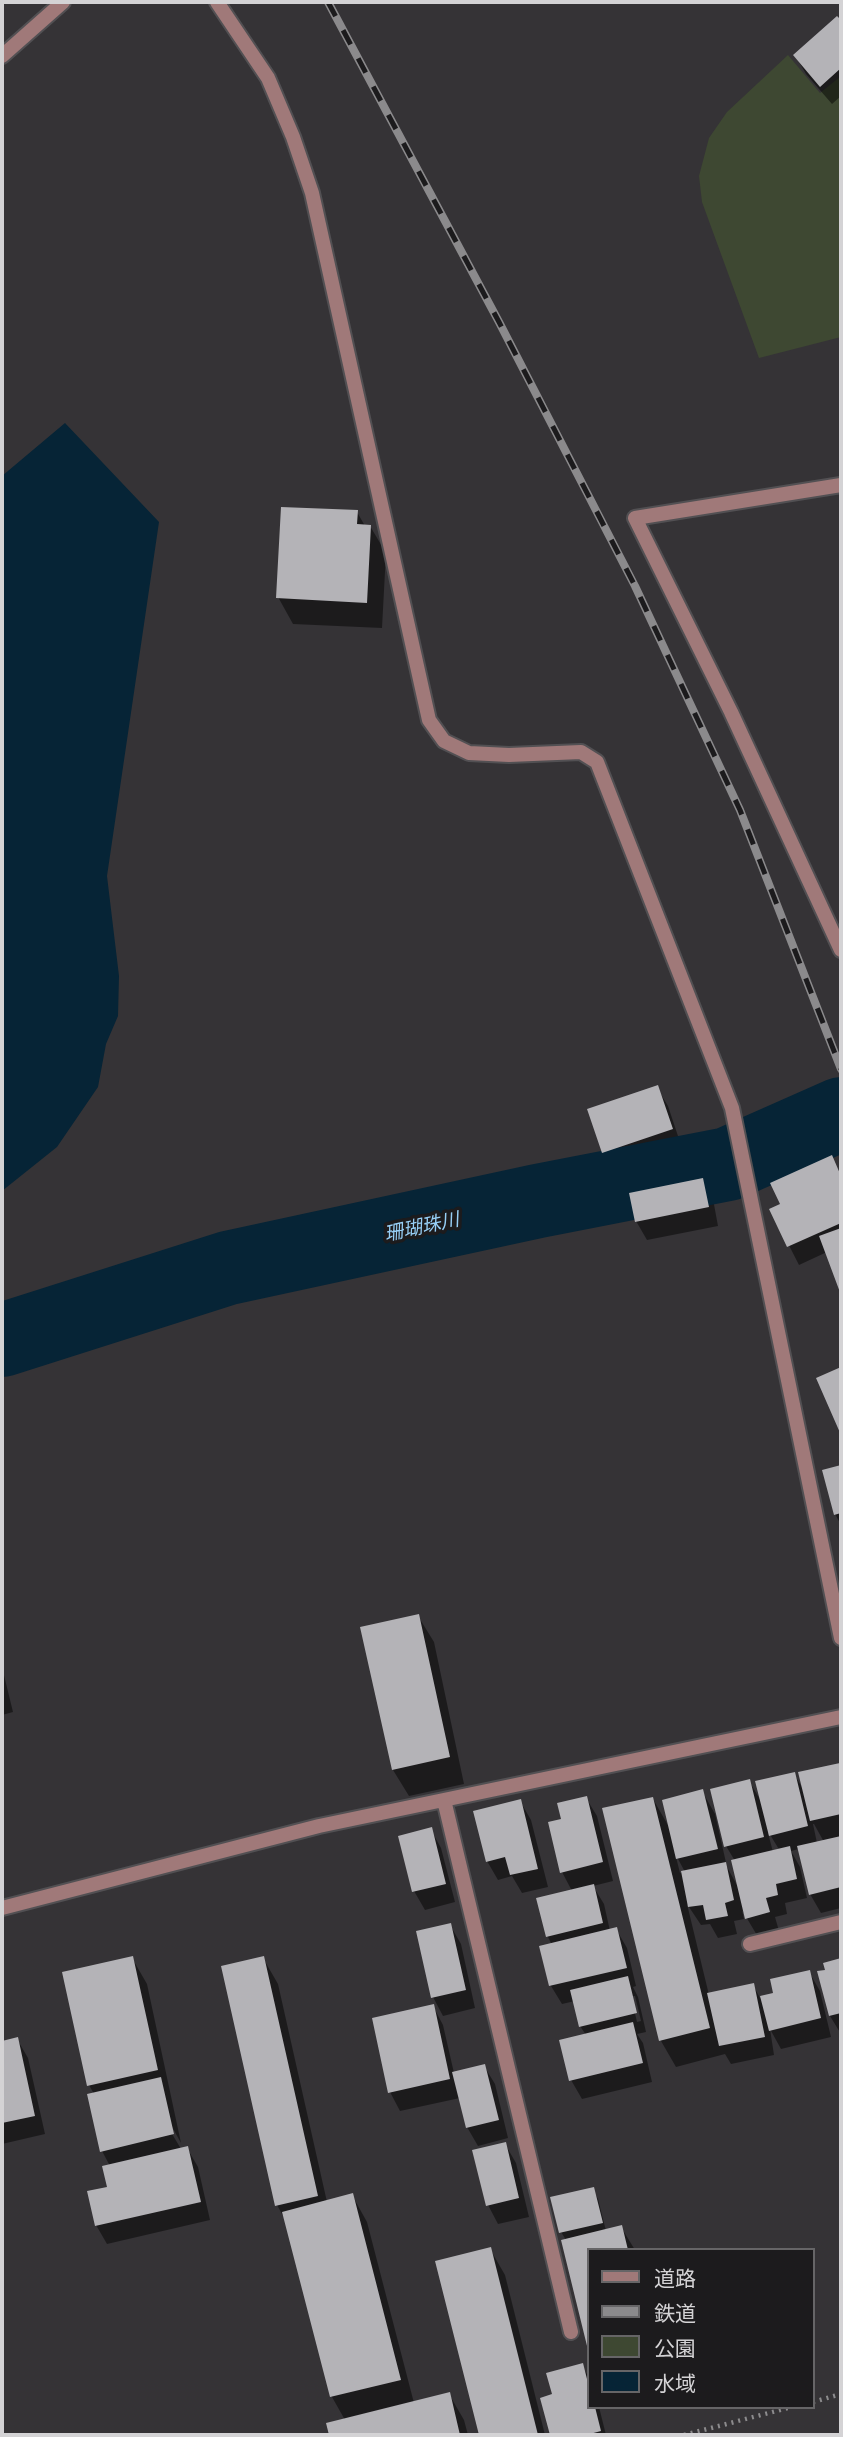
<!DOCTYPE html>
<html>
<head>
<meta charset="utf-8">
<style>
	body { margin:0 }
	#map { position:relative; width:843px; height:2437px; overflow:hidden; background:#353336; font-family:"DejaVu Sans","Noto Sans JP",sans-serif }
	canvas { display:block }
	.frame { position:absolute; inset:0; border:4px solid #d4d3d5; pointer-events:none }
	.legend { position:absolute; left:587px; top:2248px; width:228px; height:161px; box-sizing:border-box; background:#1c1b1d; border:2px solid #666567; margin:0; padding:9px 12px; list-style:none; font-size:21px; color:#d4d3d5 }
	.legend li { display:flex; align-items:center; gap:14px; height:35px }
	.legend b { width:35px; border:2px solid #666567 }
</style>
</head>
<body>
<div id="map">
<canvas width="843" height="2437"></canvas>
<div class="frame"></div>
<ul class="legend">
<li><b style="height:9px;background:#a07979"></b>道路</li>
<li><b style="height:9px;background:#8b8a8c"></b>鉄道</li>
<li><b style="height:19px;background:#3e4832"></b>公園</li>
<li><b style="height:19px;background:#062436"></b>水域</li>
</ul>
</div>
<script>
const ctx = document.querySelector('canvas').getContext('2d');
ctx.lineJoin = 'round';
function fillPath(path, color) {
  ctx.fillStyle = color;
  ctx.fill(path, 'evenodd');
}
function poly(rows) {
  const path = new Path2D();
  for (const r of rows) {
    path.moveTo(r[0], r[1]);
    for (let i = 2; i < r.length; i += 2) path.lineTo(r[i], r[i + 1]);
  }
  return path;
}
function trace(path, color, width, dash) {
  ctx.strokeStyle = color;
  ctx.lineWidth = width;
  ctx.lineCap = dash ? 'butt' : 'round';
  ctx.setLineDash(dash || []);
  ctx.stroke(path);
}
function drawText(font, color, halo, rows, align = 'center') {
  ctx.font = font + ' "DejaVu Sans","Noto Sans JP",sans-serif';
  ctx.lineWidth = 7;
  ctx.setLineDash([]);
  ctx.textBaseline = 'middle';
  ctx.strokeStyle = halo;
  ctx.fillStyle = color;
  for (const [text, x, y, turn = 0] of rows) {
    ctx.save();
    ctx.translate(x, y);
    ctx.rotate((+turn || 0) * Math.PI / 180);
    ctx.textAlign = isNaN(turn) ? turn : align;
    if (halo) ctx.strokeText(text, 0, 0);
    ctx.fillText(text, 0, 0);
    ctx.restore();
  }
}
fillPath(poly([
	[788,55,820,93,841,76,841,337,759,358,702,202,699,176,709,138,727,112]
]), '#3e4832');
fillPath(poly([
	[65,423,159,522,107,876,119,976,118,1016,106,1044,98,1087,57,1147,2,1191,2,476]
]), '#062436');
fillPath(poly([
	[837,18,841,23,841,96,832,104,806,74,795,55],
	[357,512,365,526,370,526,386,553,382,628,293,624,278,597],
	[657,1088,668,1106,682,1148,614,1171,604,1152],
	[831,1157,841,1175,841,1291,827,1252,799,1265,771,1210,783,1205],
	[702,1180,713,1199,718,1226,647,1240,636,1221],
	[841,1467,841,1525,835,1514,824,1471],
	[418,1616,434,1642,464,1784,409,1796,393,1770],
	[2,1667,13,1712,2,1715],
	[839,1765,841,1768,841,1908,821,1913,810,1894,799,1849,791,1851,800,1867,807,1898,785,1903,787,1914,775,1917,779,1931,758,1937,742,1910,744,1919,734,1921,737,1934,718,1938,710,1924,701,1925,687,1904,709,1995,753,1985,760,1998,775,1994,809,1972,820,1991,831,2037,781,2049,770,2029,774,2055,731,2064,725,2054,676,2067,661,2041,604,1810,653,1799,669,1827,702,1791,715,1814,727,1867,738,1887,735,1861,726,1846,749,1781,761,1801,794,1774,803,1789],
	[813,1824,814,1824,824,1842,817,1843],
	[768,1833,769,1833,780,1851,773,1852],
	[676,1857,677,1857,685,1872,680,1873],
	[586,1798,597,1816,613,1881,593,1886,604,1904,610,1931,616,1929,627,1948,636,1986,633,1987,638,1997,646,2032,637,2034,643,2043,652,2082,582,2099,571,2080,586,2035,580,2026,575,2001,562,2004,551,1986,541,1947,552,1945,548,1937,538,1899,572,1891,562,1872,563,1820],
	[631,1996,635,1996,641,2021,637,2022],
	[520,1801,531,1820,548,1887,522,1893,512,1876,498,1880,487,1861],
	[431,1830,441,1848,455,1902,425,1910,414,1891],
	[450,1925,461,1944,475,2008,443,2016,433,1997],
	[132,1958,147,1984,181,2143,171,2125,168,2127,181,2149,187,2148,198,2167,210,2220,107,2244,96,2225,109,2188,110,2166,102,2151,94,2094,89,2085],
	[263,1958,278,1984,327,2202,352,2195,367,2222,414,2403,449,2394,464,2420,468,2435,331,2435,328,2424,345,2420,332,2397,287,2223,277,2205],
	[841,1960,841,2034,830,2016,825,1964],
	[433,2006,443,2025,454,2073,484,2066,495,2084,508,2138,478,2146,467,2127,460,2098,400,2111,390,2092],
	[17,2039,28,2058,45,2134,2,2144,2,2043],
	[505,2144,516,2163,529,2217,498,2224,488,2205],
	[593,2189,598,2199,606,2231,621,2227,635,2250,589,2250,589,2346,563,2241,566,2240,561,2232],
	[490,2249,505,2275,545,2435,480,2435,437,2262],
	[582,2365,589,2378,589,2407,599,2407,606,2435,552,2435,542,2399,554,2396]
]), '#0007');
trace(poly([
	[2,1340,228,1268,538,1201,728,1164,841,1114]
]), '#062436', 74);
fillPath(poly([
	[837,16,841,20,841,68,820,87,793,55],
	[281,507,358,510,357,524,371,525,367,603,276,598],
	[658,1085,673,1129,602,1153,587,1109],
	[832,1155,841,1176,841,1223,787,1247,769,1209,780,1204,770,1183],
	[703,1178,709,1207,635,1222,629,1193],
	[841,1228,841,1295,819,1236],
	[841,1367,841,1435,816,1378],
	[841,1465,841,1513,834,1515,822,1470],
	[419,1614,450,1757,392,1770,360,1627],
	[840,1763,841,1814,810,1821,798,1772],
	[795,1772,808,1826,769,1836,755,1781],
	[750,1779,764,1837,724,1847,710,1789],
	[703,1789,718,1849,676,1859,662,1800],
	[587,1796,603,1862,560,1873,548,1822,561,1819,557,1803],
	[653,1797,710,2028,659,2041,602,1808],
	[521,1799,538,1869,510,1875,505,1857,486,1862,473,1811],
	[432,1827,446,1884,412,1892,398,1836],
	[841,1836,841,1887,809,1895,797,1846],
	[790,1846,797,1879,776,1884,778,1895,766,1898,770,1912,745,1919,731,1860],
	[726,1862,734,1900,725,1903,728,1916,706,1920,703,1905,688,1907,681,1871],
	[594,1884,603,1923,546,1937,536,1898],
	[451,1923,466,1990,431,1998,416,1931],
	[617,1927,627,1968,549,1986,539,1946],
	[133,1956,158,2070,87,2086,62,1972],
	[264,1956,318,2196,275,2206,221,1966],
	[841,1958,841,2013,829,2016,817,1971,825,1970,823,1963],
	[810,1970,821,2018,769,2031,760,1996,773,1993,770,1979],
	[628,1976,637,2013,579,2027,570,1990],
	[754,1983,765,2037,719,2046,707,1993],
	[434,2004,450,2079,388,2093,372,2018],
	[633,2022,643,2063,569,2081,559,2040],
	[18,2037,35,2116,2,2123,2,2041],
	[485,2064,499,2120,466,2128,452,2072],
	[161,2077,174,2134,100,2152,87,2094],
	[506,2142,519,2198,486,2206,472,2150],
	[188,2146,201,2202,95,2226,87,2191,107,2187,102,2166],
	[594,2187,603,2223,559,2233,550,2197],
	[353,2193,401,2380,330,2397,282,2212],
	[622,2225,628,2250,589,2250,588,2350,561,2240],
	[491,2247,538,2435,479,2435,435,2261],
	[583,2363,589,2387,589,2407,595,2407,601,2431,586,2435,550,2435,540,2398,552,2394,546,2373],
	[450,2392,460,2435,329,2435,326,2423]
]), '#b4b3b7');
const street = poly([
	[217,2,268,78,293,137,312,193,429,720,444,741,469,753,509,755,581,752,597,762,732,1108,841,1638],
	[2,56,63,2],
	[841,485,635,518,731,712,841,950],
	[444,1800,571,2332],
	[2,1908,319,1826,841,1717],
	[750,1944,841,1922]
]);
trace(street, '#525053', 18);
trace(poly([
	[813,2402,841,2394],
	[684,2435,792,2407]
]), '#8c8b8d', 4.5, [2, 5]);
trace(street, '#a07979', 14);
const rail = poly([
	[328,2,499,322,635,586,740,810,841,1069]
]);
trace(rail, '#8b8a8c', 8);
trace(rail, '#1c1b1d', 5, [16]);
drawText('italic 19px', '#97cff6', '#1c1b1d', [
	["珊瑚珠川",422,1228,-12]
]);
</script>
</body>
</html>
